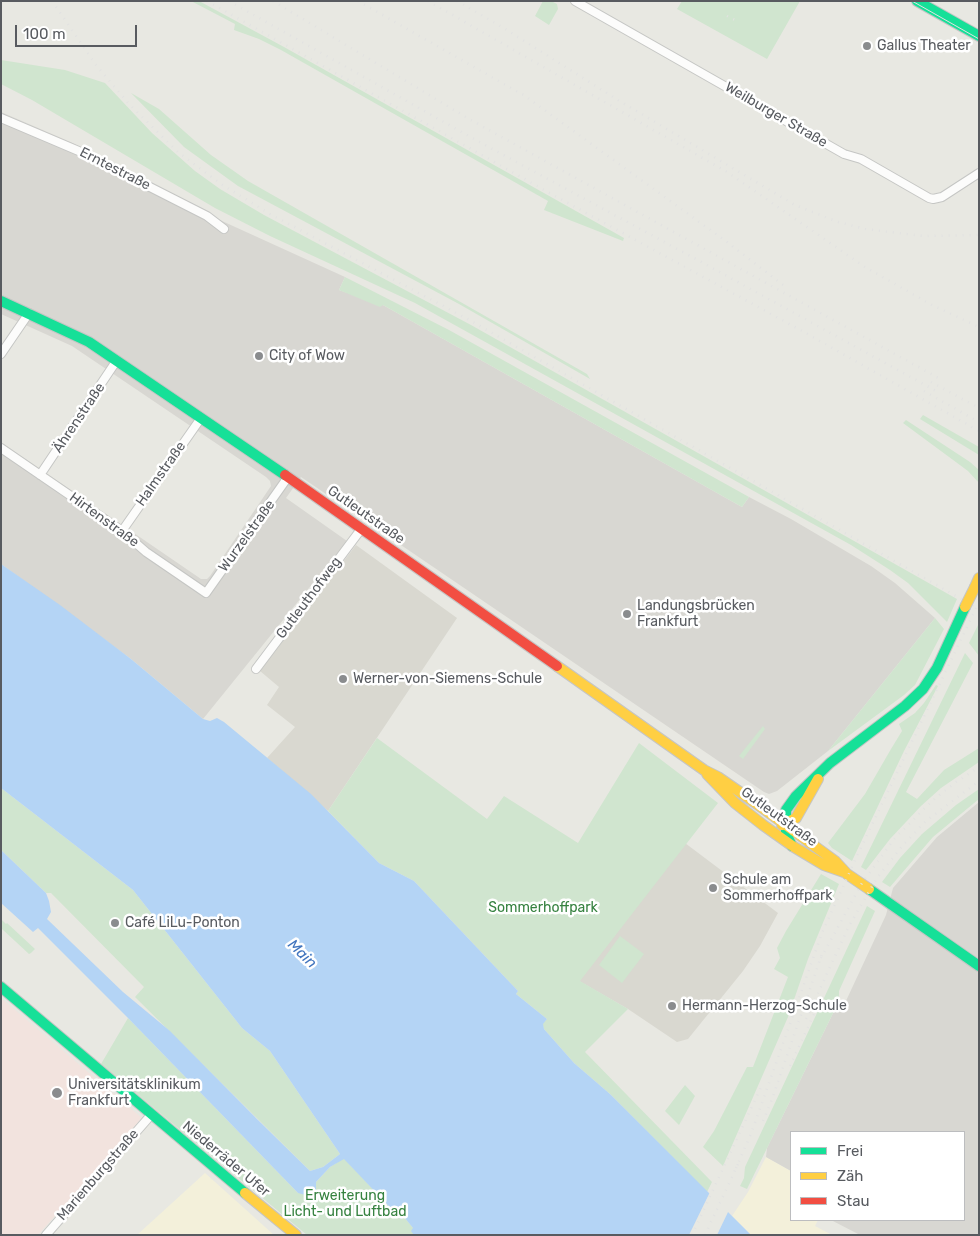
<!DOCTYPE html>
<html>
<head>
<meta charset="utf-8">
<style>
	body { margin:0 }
	#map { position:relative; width:980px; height:1236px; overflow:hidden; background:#e8e8e2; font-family:Rubik,sans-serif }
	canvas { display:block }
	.frame { position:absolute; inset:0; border:2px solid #585b60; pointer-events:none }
	.legend { position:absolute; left:790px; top:1131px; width:175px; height:90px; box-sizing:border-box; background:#fff; border:1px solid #bcbdbf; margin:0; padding:6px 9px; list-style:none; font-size:15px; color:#585b60 }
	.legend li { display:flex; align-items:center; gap:10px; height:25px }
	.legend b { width:25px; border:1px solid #bcbdbf }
	.scale { position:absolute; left:15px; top:25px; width:122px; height:22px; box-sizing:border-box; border:2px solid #585b60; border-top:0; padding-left:6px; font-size:15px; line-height:18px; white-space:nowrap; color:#585b60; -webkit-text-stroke:4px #fff; paint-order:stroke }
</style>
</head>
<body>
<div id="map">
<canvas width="980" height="1236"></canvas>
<div class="frame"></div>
<ul class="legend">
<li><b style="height:6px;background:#16e098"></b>Frei</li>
<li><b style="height:6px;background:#ffcf43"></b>Zäh</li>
<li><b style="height:6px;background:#f24e42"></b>Stau</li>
</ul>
<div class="scale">100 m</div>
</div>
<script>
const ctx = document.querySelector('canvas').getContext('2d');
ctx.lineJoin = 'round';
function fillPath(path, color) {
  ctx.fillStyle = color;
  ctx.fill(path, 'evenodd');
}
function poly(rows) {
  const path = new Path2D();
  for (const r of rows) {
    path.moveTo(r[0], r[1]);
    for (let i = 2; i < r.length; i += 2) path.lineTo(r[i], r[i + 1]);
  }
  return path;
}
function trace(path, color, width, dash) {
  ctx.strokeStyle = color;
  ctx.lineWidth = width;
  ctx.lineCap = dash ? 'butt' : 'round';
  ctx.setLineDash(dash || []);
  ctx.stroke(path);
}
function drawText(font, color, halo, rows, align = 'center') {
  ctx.font = font + ' Rubik,sans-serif';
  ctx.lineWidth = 5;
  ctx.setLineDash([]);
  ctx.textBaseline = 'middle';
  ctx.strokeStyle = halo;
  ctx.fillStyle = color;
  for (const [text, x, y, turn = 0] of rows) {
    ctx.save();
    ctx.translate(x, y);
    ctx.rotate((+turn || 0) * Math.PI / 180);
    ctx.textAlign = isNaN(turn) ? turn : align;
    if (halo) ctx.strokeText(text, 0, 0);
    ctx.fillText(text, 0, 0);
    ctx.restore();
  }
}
fillPath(poly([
	[766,1157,791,1171,791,1220,818,1220,815,1226,832,1235,751,1235,732,1216,748,1192],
	[205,1173,274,1235,137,1235]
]), '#f3f0da');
fillPath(poly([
	[1,112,73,143,222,221,345,277,339,290,383,305,742,507,749,497,791,519,871,566,895,583,935,618,828,751,777,791,769,794,764,792,301,477,286,498,347,541,203,719,131,659,1,564,1,442,201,579,207,579,210,576,271,486,270,481,266,477,72,346,1,314],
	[979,802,979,1235,860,1235,831,1220,964,1220,964,1132,791,1132,791,1171,766,1157,767,1148,839,1001,845,1003,886,915,893,888,937,837]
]), '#d8d7d2');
fillPath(poly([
	[356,545,457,618,328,811,267,758,295,727,267,705,279,687,260,671],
	[685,843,778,913,760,946,743,971,688,1039,677,1042,628,1009,579,981]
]), '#d9d8d0');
fillPath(poly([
	[1,998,142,1118,38,1235,1,1235]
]), '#f2e3de');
fillPath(poly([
	[191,1,199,1,284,47,624,238,623,241,544,210,548,201,281,50,259,39,234,30,235,24],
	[543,1,551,1,557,4,558,9,549,25,535,16],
	[682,1,800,1,767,59,677,9],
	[1,60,65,70,105,83,152,133,195,171,220,189,264,215,471,325,957,599,947,622,908,583,890,570,851,545,415,303,270,236,215,208,32,100,1,84],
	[131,93,159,109,211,155,248,181,587,374,590,379,459,304,238,186,184,147],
	[345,277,449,330,749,497,742,507,383,305,380,307,339,290],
	[923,415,979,447,979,455,920,419],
	[906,420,970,462,979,470,979,483,968,471,903,423],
	[935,618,944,629,915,685,904,695,828,751],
	[979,623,979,656,969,643],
	[965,653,973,663,906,792,917,799,944,770,979,748,979,762,941,788,921,806,890,839,866,870,861,867],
	[936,685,938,686,904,751,852,861,832,848,828,843,865,794,891,749,902,731,899,724,915,713,924,703],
	[763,726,765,729,743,759,739,756],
	[377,738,487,819,504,796,578,843,639,743,718,803,580,981,628,1009,585,1052,712,1182,707,1192,610,1094,574,1063,544,1029,542,1024,547,1019,516,994,518,991,414,881,379,863,328,811],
	[1,788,133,890,242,1028,270,1051,340,1154,323,1167,310,1171,135,997,144,987,51,893,46,893,1,850],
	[979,789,979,799,933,837,890,887,882,882,900,858,922,834,956,805],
	[821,874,839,884,808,959,788,1017,723,1166,703,1147,714,1131,747,1067,753,1067,788,977,774,969,780,958,777,948,786,931],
	[867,906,875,911,839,991,839,1001,747,1189,740,1186,744,1178,745,1167],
	[1,919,6,924,7,923,35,949,31,953,29,954,2,929,1,930],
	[620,936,644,954,622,983,599,965],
	[128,1018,298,1193,316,1193,316,1182,330,1167,344,1158,401,1219,404,1217,414,1229,415,1235,307,1235,101,1064],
	[685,1085,695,1096,679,1125,665,1111]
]), '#d0e5cf');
fillPath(poly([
	[1,564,60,605,131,659,203,719,210,721,217,718,224,722,311,794,379,863,414,881,518,991,516,994,547,1019,543,1024,544,1029,574,1063,610,1094,751,1235,414,1235,411,1231,413,1228,404,1217,401,1219,344,1159,330,1167,316,1182,316,1193,313,1197,298,1193,128,1018,38,928,33,932,1,903,1,850,46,893,49,901,51,912,47,919,123,992,170,1031,257,1119,310,1171,323,1167,340,1154,270,1051,242,1028,133,890,1,788]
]), '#b4d4f5');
fillPath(poly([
	[710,1192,729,1210,717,1235,689,1235]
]), '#e8e8e2');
const street = poly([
	[575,1,844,154,861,159,929,198,933,199,942,197,979,173],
	[1,118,81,152,207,216,224,229],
	[1,354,29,313],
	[1,448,122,531,146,552,206,593,288,477],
	[40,475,117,360],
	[122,531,201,418],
	[256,669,362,528],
	[46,1235,151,1115]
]);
const fast = poly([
	[917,1,979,36],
	[1,301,89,342,285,475],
	[792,846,786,833,786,810,796,796,830,763,905,706,923,689,937,668,965,607],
	[869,889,979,966],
	[1,987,245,1193]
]);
const slow = poly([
	[975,587,979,578],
	[557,666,704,770,718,777,757,804,835,861,847,874,869,889],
	[707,774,735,803,763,825,794,847,824,865,844,872],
	[782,825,796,818,818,779],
	[245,1193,296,1235]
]);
const jam = poly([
	[285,475,557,666]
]);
trace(street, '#c5c6c4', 10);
trace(fast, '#c5c5c4', 12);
trace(slow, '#c5c5c4', 12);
trace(jam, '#c5c5c4', 12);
trace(street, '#fcfcfb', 8);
trace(fast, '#16e098', 10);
trace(slow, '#ffcf43', 10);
trace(jam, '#f24e42', 10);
trace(poly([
	[912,1,979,39]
]), '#e2e2e1', 1);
trace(poly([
	[52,1,96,65,129,104,179,153,221,184,270,214,464,317,979,609],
	[207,1,555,196,804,332,979,431],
	[229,1,474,139,705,264,936,391],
	[273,1,469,119,942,380],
	[358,1,525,96,727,242,787,288],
	[428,1,727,172,865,267,932,305,979,327],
	[457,1,502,27,618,100,795,205,838,222,865,229,923,236,979,235],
	[727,16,735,20],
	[931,382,979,408],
	[924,391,979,422],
	[821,958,862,883,895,838,932,801,956,782,979,767],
	[806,1019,849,926,877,878,903,845,926,821,979,781],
	[790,1066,814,1014],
	[763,1121,771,1102,823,951],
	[736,1168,751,1134,822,933,856,858,979,602],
	[692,1235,763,1083],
	[705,1235,739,1162]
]), '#e2e2e1', 2.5, [1, 6]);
const slowBridge = poly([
	[965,607,975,587]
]);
trace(slowBridge, '#c5c5c4', 12, []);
trace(slowBridge, '#ffcf43', 10);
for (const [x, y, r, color] of [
	[867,46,5,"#8a8c8e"],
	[259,356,5,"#8a8c8e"],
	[627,614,5,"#8a8c8e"],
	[343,679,5,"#8a8c8e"],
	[713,888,5,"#8a8c8e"],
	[115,923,5,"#8a8c8e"],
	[672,1006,5,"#8a8c8e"],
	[57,1093,6,"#8a8c8e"]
]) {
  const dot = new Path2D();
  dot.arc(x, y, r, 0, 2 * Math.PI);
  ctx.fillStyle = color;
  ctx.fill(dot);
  trace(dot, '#fff', 2);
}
drawText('14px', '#585b60', '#fff', [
	["Gallus Theater",877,46],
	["City of Wow",269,356],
	["Landungsbrücken",637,606],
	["Frankfurt",637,622],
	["Werner-von-Siemens-Schule",353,679],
	["Schule am",723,880],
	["Sommerhoffpark",723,896],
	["Café LiLu-Ponton",125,923],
	["Hermann-Herzog-Schule",682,1006],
	["Universitätsklinikum",68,1085],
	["Frankfurt",68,1101]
], 'left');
drawText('14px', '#585b60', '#fff', [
	["Weilburger Straße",776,115,30],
	["Erntestraße",115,169,27],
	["Ährenstraße",79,418,-56],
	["Halmstraße",161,474,-55],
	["Gutleutstraße",366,515,35],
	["Hirtenstraße",104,520,36],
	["Wurzelstraße",247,536,-54],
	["Gutleuthofweg",309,598,-53],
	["Gutleutstraße",779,817,36],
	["Niederräder Ufer",226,1159,40],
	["Marienburgstraße",98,1175,-49]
]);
drawText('14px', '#368240', '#fff', [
	["Sommerhoffpark",543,908],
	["Erweiterung",345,1196],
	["Licht- und Luftbad",345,1212]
]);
drawText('italic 15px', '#4275be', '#fff', [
	["Main",302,954,44]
]);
</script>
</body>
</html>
